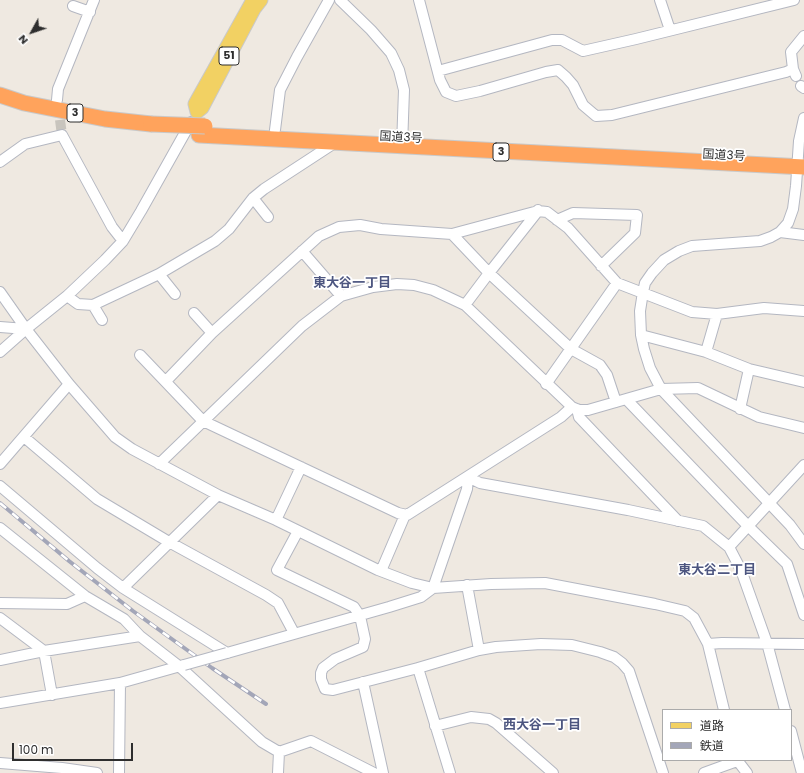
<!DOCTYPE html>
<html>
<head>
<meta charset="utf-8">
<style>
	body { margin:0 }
	#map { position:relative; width:804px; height:773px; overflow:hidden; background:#efe9e1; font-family:Poppins,"Noto Sans JP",sans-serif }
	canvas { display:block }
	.legend { position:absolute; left:662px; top:709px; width:130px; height:52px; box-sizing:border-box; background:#fff; border:1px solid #ababab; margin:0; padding:5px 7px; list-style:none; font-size:12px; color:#2e2e2e }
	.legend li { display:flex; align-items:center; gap:8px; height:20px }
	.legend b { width:20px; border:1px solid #ababab }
	.north { position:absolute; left:12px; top:12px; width:40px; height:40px; -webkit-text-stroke:3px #fff; paint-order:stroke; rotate:230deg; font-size:11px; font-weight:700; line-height:16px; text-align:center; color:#2e2e2e }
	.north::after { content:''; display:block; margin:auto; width:14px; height:18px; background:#2e2e2e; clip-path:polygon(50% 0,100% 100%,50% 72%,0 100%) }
	.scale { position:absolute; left:12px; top:743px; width:121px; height:18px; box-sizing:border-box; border:2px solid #2e2e2e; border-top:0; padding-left:5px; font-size:12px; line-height:14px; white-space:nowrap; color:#2e2e2e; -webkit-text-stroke:3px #fff; paint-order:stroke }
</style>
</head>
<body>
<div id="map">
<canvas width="804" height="773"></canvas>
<ul class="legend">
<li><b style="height:5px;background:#f2d163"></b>道路</li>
<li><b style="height:5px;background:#a3a6b8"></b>鉄道</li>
</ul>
<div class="north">N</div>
<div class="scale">100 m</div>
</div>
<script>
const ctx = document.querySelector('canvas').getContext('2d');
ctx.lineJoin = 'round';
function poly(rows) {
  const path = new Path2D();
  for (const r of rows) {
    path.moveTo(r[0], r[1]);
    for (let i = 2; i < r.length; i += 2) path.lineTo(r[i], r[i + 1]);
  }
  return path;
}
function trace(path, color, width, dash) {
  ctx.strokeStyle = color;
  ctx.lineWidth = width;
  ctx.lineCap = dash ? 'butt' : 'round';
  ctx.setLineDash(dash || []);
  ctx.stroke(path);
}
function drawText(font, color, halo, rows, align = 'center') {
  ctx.font = font + ' Poppins,"Noto Sans JP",sans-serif';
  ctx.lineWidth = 3.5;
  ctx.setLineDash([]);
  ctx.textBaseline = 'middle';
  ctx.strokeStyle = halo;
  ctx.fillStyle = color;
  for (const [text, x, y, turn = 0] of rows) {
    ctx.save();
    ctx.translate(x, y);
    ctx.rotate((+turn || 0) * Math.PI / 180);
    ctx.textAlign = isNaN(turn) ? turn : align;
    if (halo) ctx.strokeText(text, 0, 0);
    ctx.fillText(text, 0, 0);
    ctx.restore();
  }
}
trace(poly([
	[58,105,62,135]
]), '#c8c4bd', 10, [10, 5]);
const minor = poly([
	[340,0,371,30,391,53,399,70,404,90,402,146],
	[419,0,440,80,446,92,456,96,480,91,546,72,558,70,566,77,573,85,583,105,596,116,612,115,786,72,793,69],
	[660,0,670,30],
	[73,6,90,12],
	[438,71,552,40,562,40,583,51,636,39,794,0],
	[796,76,793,69,791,52,804,36],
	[801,86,804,88],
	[57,100,58,89,94,0],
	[804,118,799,141,796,186,793,209,788,223,780,232,771,237,760,241,692,246,679,251,664,260,652,273,645,283,643,292,640,311,641,335,644,349,650,368,661,389,790,525,804,544],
	[275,130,280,90,297,57,329,0],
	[0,162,25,144,62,135,112,227,123,241],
	[253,198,268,217],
	[557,220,573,213,637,215,635,233,601,266],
	[780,232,804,235],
	[452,234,489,273,571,349,600,365,607,375,616,402],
	[302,251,341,296],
	[159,274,175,294],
	[0,292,26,329,69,384,115,437,132,449,218,495,276,520,378,570,412,583,433,588,491,584,545,583,655,604,685,611,694,618,708,644,724,710],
	[67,296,78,304,93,305,159,274,215,241,229,229,253,198,264,189,336,142],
	[93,305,102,320],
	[465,305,489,273,538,211,538,210],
	[194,313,212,333],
	[0,327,26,329],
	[641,335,706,352,749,369,804,382],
	[0,352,26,329,67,296,105,260,123,241,141,211,191,122],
	[706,352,717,314],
	[140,355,203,421,398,513,407,515,561,417,572,407],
	[166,381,212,333,319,236,339,227,360,225,381,229,452,234,538,211,547,212,568,228,617,283,692,312,717,314,764,308,804,311],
	[546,384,617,283],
	[627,400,748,526,787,564,804,615],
	[577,409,579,417,678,521],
	[740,409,749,369],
	[24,437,97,499,169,542,266,595,278,603,294,633],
	[0,464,69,384],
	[159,464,302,326,341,296,373,287,397,284,414,285,433,290,465,305,572,407,579,410,588,410,661,389,698,388,759,417,804,428],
	[468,477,480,483,628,510,703,526,729,547,741,570,767,643,785,710],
	[0,486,97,568,123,588,227,653,389,607,421,597,433,588,467,489,468,477],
	[276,520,301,467],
	[0,528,85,596,124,619,140,636,180,667,262,742,279,752],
	[298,531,277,570,354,607,360,616,365,639,363,647,335,659,323,668,321,673,321,679,325,689,333,690,418,668,479,650,496,647,541,644,572,645,600,652,614,657,622,663,629,671,663,773],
	[729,547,804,465],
	[381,571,405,515],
	[467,585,479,650],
	[123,588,218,495],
	[0,603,67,604,85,596],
	[0,618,44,651,52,695],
	[708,644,722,643,804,644],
	[0,660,44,651,140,636],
	[418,668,450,773],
	[363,682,383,773],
	[0,703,120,683,184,665],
	[435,726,471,717,489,719,496,723,553,773],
	[791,731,802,773],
	[279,752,311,741,374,773],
	[737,760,747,773],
	[0,763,62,768,97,773],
	[119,773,120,683],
	[278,773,279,752],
	[704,773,737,761]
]);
const major = poly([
	[253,0,195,104,197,112,202,108,254,9,261,0]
]);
const highway = poly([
	[0,95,24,103,105,119,151,124],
	[199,135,804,167]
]);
trace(minor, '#b4b7c1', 12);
trace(major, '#c9c9c9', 15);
trace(highway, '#c9c9c9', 17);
trace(minor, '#fff', 10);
trace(major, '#f2d163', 13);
trace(highway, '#ffa35c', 15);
const rail = poly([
	[0,503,69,561,133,611,212,668,266,704]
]);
trace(rail, '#a3a6b8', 4);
trace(rail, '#fff', 2.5, [8]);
const minorBridge = poly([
	[184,665,227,653]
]);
const highwayBridge = poly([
	[151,124,205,126]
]);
trace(minorBridge, '#b4b7c1', 12, []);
trace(highwayBridge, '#c9c9c9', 17, []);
trace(minorBridge, '#fff', 10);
trace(highwayBridge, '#ffa35c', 15);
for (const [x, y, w] of [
	[229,56,20],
	[75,113,16],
	[501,152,16]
]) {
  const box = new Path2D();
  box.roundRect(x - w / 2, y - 9, w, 18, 3);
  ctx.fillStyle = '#fff';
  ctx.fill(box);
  trace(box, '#2e2e2e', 1);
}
drawText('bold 11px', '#2e2e2e', null, [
	["51",229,56],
	["3",75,113],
	["3",501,152]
]);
drawText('12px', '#2e2e2e', '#fff', [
	["国道3号",401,138,3],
	["国道3号",724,156,3]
]);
drawText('bold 13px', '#4d5680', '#fff', [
	["東大谷一丁目",352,284],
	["東大谷二丁目",717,571],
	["西大谷一丁目",542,726]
]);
</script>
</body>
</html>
